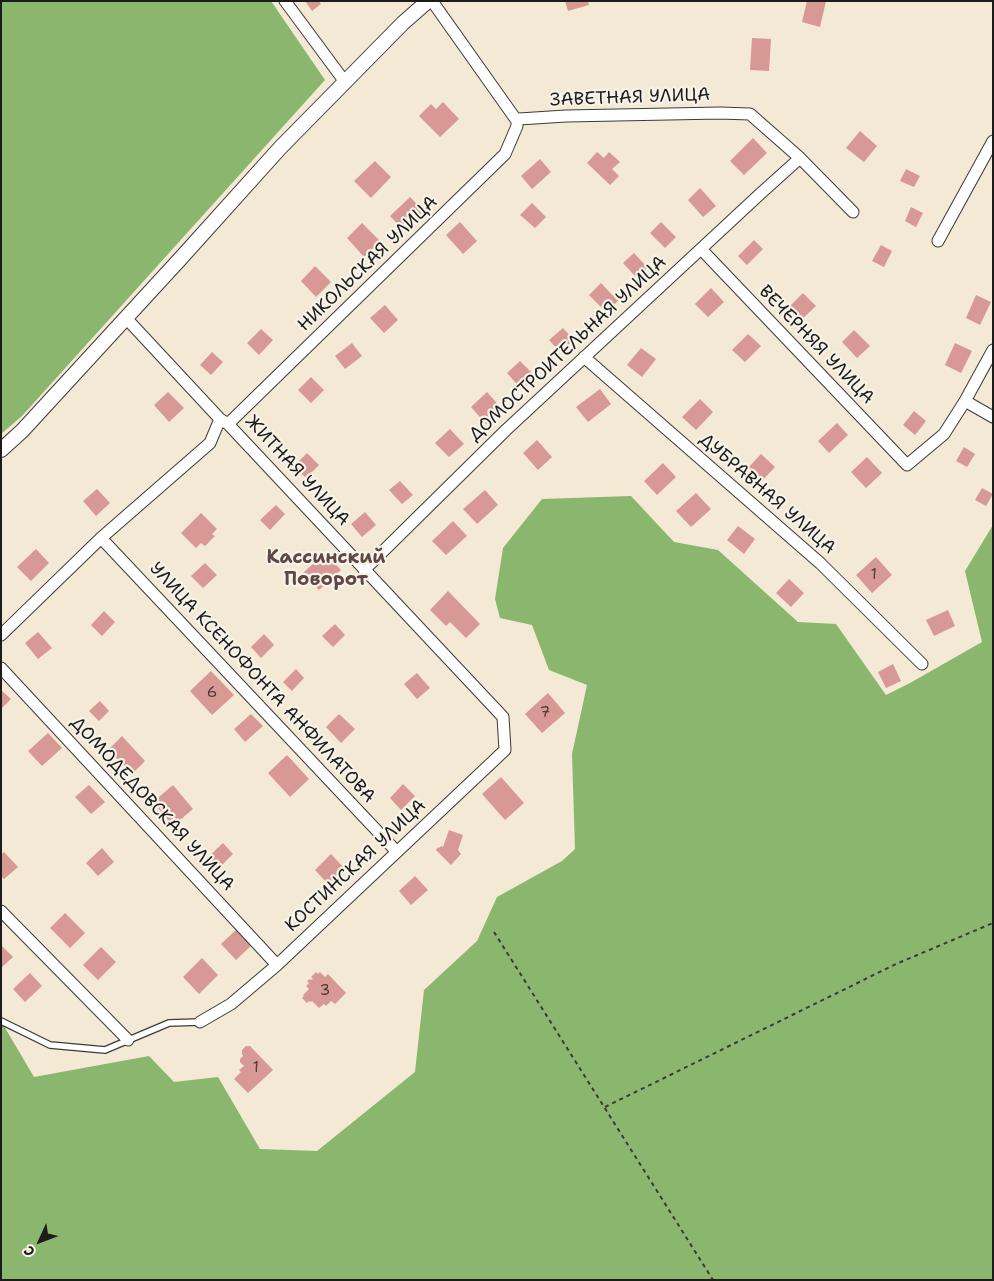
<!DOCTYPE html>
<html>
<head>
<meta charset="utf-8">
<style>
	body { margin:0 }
	#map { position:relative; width:994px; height:1281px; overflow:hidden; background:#f3e9d4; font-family:"Shantell Sans",sans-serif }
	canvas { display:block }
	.frame { position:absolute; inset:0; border:2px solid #1c1c1c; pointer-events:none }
	.north { position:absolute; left:15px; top:1216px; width:50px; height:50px; -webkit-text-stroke:4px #f7f3e8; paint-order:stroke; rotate:227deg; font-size:14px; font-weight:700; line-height:20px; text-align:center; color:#1c1c1c }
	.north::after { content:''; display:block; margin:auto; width:18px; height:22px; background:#1c1c1c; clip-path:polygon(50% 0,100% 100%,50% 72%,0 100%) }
</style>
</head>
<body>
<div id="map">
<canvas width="994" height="1281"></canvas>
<div class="frame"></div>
<div class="north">С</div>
</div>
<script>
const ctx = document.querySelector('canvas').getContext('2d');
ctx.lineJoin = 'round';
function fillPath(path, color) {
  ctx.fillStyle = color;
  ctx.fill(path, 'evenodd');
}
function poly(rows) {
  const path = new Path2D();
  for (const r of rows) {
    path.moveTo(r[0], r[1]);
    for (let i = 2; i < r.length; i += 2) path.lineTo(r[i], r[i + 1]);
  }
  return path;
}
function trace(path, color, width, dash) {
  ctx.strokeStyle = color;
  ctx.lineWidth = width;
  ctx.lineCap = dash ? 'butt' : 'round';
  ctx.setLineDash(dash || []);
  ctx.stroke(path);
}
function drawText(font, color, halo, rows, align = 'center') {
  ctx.font = font + ' "Shantell Sans",sans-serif';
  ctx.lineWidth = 4.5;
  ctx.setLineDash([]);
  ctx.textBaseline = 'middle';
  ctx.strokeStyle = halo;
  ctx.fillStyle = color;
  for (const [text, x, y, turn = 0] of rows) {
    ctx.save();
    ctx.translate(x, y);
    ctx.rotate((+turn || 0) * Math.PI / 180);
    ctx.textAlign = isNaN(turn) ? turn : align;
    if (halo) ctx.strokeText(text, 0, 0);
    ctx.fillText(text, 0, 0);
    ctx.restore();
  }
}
fillPath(poly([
	[1,1,271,1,325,80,22,416,1,434],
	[631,496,674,542,718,550,798,622,836,624,886,695,910,683,982,642,965,571,993,525,993,1280,1,1280,1,1021,34,1077,149,1056,174,1082,218,1077,260,1149,317,1151,415,1072,424,990,477,941,497,897,562,861,575,849,572,754,587,685,549,670,532,625,500,618,495,599,503,548,542,499]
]), '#8ab66e');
fillPath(poly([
	[305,1,319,1,321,4,312,11],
	[565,1,588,1,589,5,568,11],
	[807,1,826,1,820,27,802,22],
	[752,38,771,39,769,71,750,70],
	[443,102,459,119,440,137,419,116,431,104,436,109],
	[860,131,877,146,864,162,846,148],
	[753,138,767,153,744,175,730,161],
	[597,152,604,158,609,152,620,162,612,169,619,176,610,185,587,163],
	[540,159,551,172,532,189,521,176],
	[375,161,391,177,371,198,354,181],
	[906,169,920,176,914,187,900,181],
	[700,188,716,206,703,217,688,200],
	[410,197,424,211,404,231,390,216],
	[532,203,546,217,535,228,520,215],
	[911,207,923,213,916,227,905,221],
	[460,222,477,241,463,254,446,235],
	[661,222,676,237,665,248,650,233],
	[362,223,380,241,364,257,347,238],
	[754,240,763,249,747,265,738,256],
	[881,245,892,251,884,267,872,261],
	[634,253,648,268,637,278,623,263],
	[315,266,331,282,316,297,301,281],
	[601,283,618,301,606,312,589,295],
	[711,288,724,302,708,317,695,304],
	[803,293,816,306,796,325,784,312],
	[976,295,991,302,980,325,966,318],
	[385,305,398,320,384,333,370,318],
	[563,328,574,340,560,352,549,340],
	[261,329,273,340,259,355,247,343],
	[854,330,870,346,857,358,842,342],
	[748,334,761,346,745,362,732,350],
	[352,343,362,356,345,369,335,356],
	[955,343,972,351,961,373,945,365],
	[641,348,656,359,642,377,627,365],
	[212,352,223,362,211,375,200,365],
	[520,361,536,377,522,390,507,373],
	[311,377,324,390,311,403,298,390],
	[600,389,611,404,588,422,576,407],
	[168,392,184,408,169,422,154,405],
	[487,392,502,409,486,424,471,407],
	[700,399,713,412,696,430,682,417],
	[914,411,926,421,915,435,903,425],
	[837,423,848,435,829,453,818,441],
	[450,429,464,444,449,457,435,443],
	[537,440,552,457,538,470,523,453],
	[964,447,975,454,967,467,956,461],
	[307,453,319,465,306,478,294,466],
	[761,454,775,467,759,484,745,471],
	[867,457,882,473,866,488,851,472],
	[663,463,676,477,657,495,644,481],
	[400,481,413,495,402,504,389,490],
	[982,488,993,494,986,506,975,500],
	[97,489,110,503,96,516,83,501],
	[485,490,498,505,477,524,463,509],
	[696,493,711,509,691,527,676,511],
	[276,505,285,514,270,530,260,520],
	[365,512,376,525,362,537,351,524],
	[201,513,217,529,212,534,215,536,205,546,201,543,196,548,181,533],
	[453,521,467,536,446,555,432,541],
	[738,526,755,539,744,554,727,540],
	[36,549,49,563,31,581,17,567],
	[325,553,341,570,319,590,303,573],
	[876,557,892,575,872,593,856,575],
	[205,563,217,575,203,588,191,576],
	[789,579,804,593,791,607,776,593],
	[448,591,480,624,466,638,450,622,446,626,430,610],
	[948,610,955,626,934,636,926,620],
	[104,611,115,622,102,636,91,625],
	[335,624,345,635,333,647,322,636],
	[38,632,52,648,38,659,25,643],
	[264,634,274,645,261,658,251,647],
	[893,664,901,681,886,688,878,672],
	[296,669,304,678,292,691,283,682],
	[211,671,234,695,212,715,190,691],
	[417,673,430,688,417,699,404,684],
	[1,690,11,699,1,709],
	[548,693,565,713,542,733,525,714],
	[100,701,109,711,99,721,89,711],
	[251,714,263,726,245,742,234,729],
	[339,714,355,729,341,743,326,727],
	[48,733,62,748,42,766,28,751],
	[122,736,145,761,132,774,108,750],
	[287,755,309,779,290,797,268,773],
	[501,777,524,803,505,820,482,794],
	[403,784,415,796,401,810,390,798],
	[89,785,105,802,91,814,75,797],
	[173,785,193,809,173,826,153,802],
	[449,830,463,835,458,850,461,854,451,865,436,850,438,847,439,848,441,846,443,847],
	[223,843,233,854,216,871,205,860],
	[102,848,114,862,98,876,86,863],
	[4,852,18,867,4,879,1,876,1,855],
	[331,854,344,868,328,884,315,870],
	[415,876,428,890,411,905,399,891],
	[65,913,85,933,70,948,50,928],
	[238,928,253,944,236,960,221,944],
	[1,945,13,957,1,968],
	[101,947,116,962,98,980,83,965],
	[202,958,218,975,199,994,183,977],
	[316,972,318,974,320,972,325,977,328,974,346,993,335,1004,331,1001,326,1006,324,1004,319,1008,312,1001,310,1002,309,1001,307,1003,302,998,304,996,303,995,309,989,306,986,309,983,307,981,310,979,311,980,313,979,311,977],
	[30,973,42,986,25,1002,13,989],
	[246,1046,250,1046,273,1070,248,1093,234,1079,241,1072,239,1070,244,1066,240,1062,240,1059,243,1056,242,1054,242,1050]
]), '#d89894');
const service = poly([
	[1,1021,50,1045,105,1050,169,1023,200,1022]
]);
const minor = poly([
	[285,1,345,82],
	[432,1,517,121,519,119,566,116,720,113,750,114,800,158,853,212],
	[938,241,993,141],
	[701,249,907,465,944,434,965,401,993,350],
	[126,318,220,419,228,424,503,717,505,750,277,965,231,1004,200,1022],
	[584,357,820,563,922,664],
	[965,401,993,417],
	[228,424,505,154,517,126,517,121],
	[101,538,397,852],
	[364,570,506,430,760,194,800,158],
	[1,635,101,538,210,443,220,419],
	[1,668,277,965],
	[1,911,128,1040]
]);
const tertiary = poly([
	[1,450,22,431,181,258,280,148,403,23,428,1]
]);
trace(service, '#3c3b38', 8);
trace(minor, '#3c3b38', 13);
trace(tertiary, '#3c3b38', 16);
trace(poly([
	[494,932,713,1280],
	[605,1107,896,964,993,923]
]), '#3c3b38', 2, [4, 4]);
trace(service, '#fff', 5.5);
trace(minor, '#fff', 11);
trace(tertiary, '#fff', 14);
drawText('15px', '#4b3b3a', null, [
	["1",874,575],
	["6",212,693],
	["7",545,713],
	["3",325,991],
	["1",256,1068]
]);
drawText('18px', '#1c1c1c', '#f7f3e8', [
	["ЗАВЕТНАЯ УЛИЦА",630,98,-2],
	["НИКОЛЬСКАЯ УЛИЦА",368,264,-44],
	["ВЕЧЕРНЯЯ УЛИЦА",816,345,46],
	["ДОМОСТРОИТЕЛЬНАЯ УЛИЦА",568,349,-43],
	["ЖИТНАЯ УЛИЦА",297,471,47],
	["ДУБРАВНАЯ УЛИЦА",767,494,41],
	["УЛИЦА КСЕНОФОНТА АНФИЛАТОВА",262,683,47],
	["ДОМОДЕДОВСКАЯ УЛИЦА",152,804,47],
	["КОСТИНСКАЯ УЛИЦА",356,866,-43]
]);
drawText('bold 19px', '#5e4746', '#f7f3e8', [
	["Кассинский",326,558],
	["Поворот",326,580]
]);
</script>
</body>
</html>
